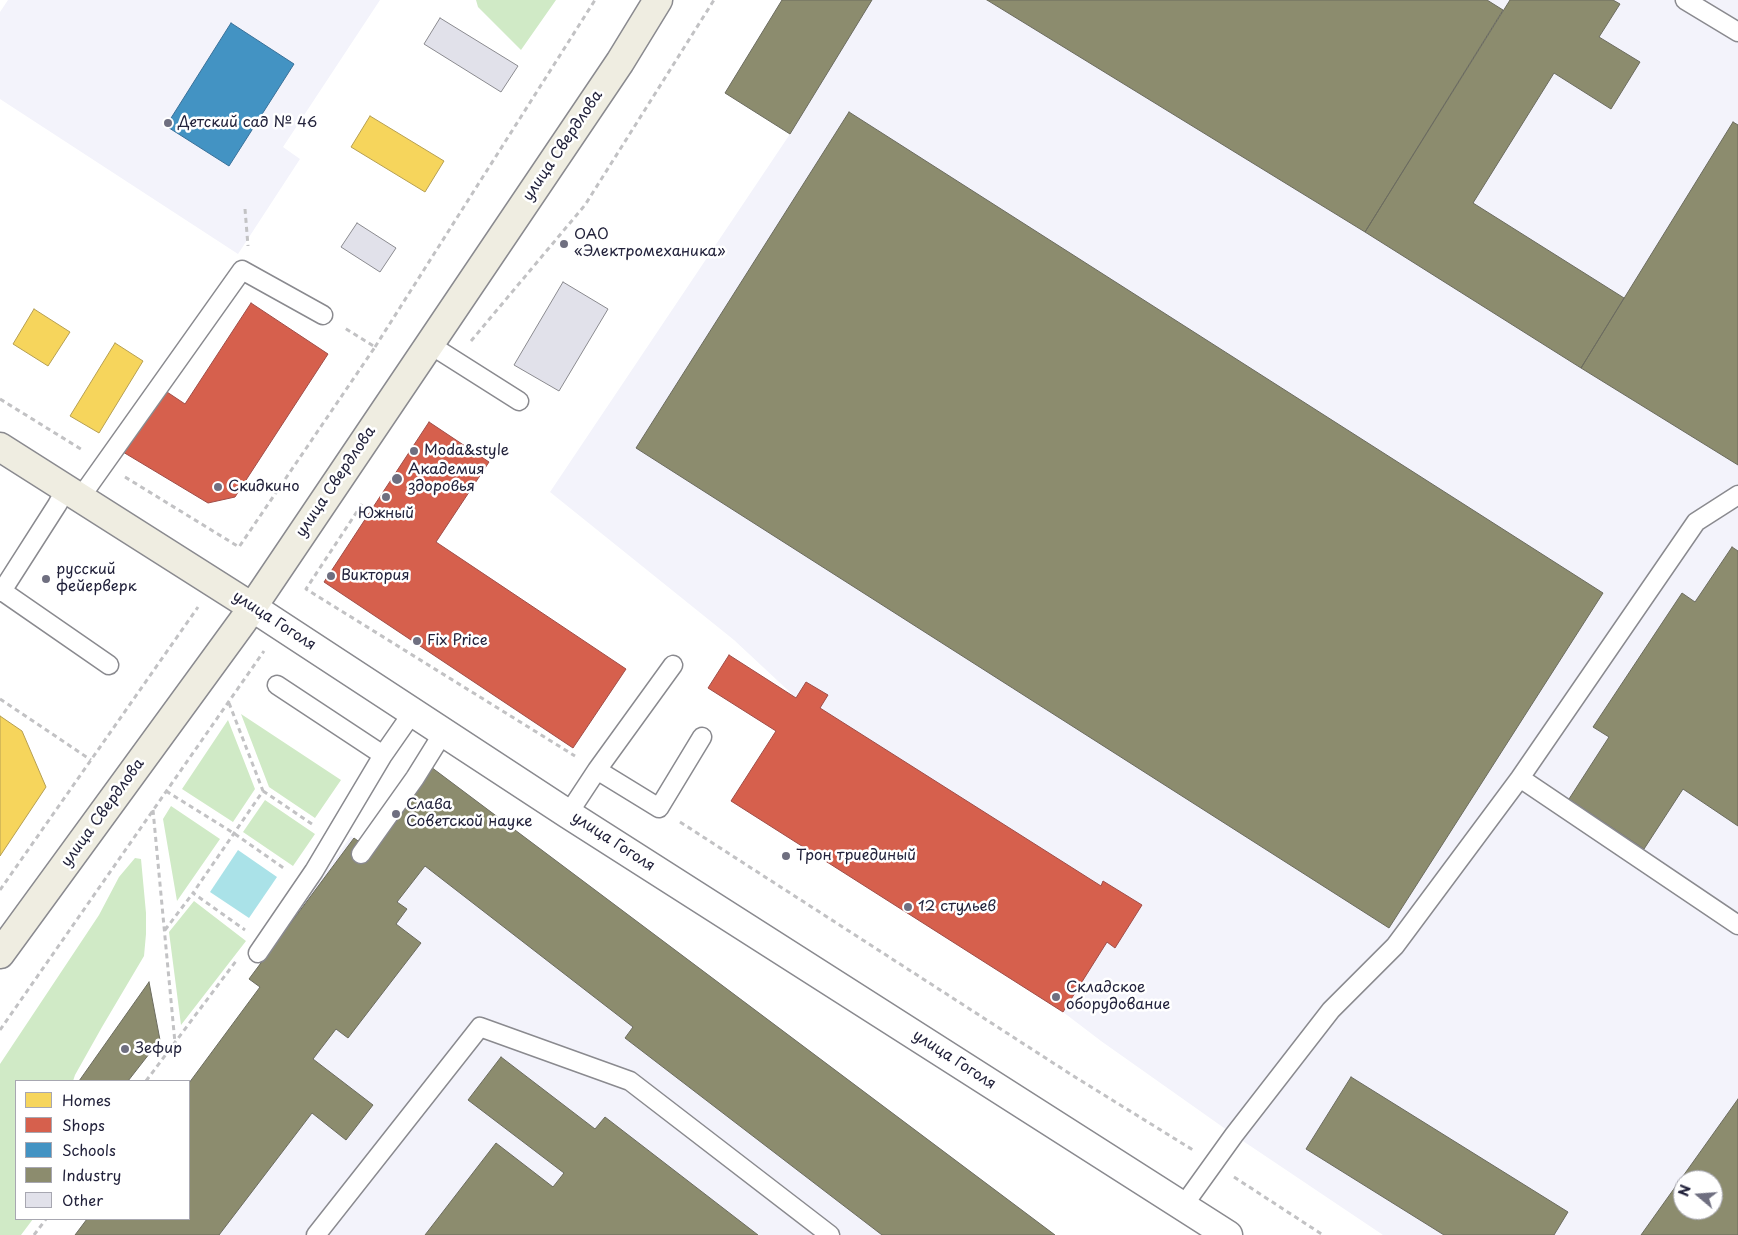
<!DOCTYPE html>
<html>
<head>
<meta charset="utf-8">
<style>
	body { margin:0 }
	#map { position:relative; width:1738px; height:1235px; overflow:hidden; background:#fff; font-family:"Playpen Sans",sans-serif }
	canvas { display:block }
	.legend { position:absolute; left:15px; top:1080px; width:175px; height:140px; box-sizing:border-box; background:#fff; border:1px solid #a7a7b1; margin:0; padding:6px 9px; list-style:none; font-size:15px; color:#22223b }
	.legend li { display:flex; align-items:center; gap:10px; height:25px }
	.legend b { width:25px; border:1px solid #a7a7b1 }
	.north { position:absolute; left:1673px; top:1170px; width:50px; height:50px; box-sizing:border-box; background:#fff; border:1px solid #a7a7b1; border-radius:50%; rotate:288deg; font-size:14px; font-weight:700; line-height:20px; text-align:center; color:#22223b }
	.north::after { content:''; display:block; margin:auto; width:18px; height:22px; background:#6f6f80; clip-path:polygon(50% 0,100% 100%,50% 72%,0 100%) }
</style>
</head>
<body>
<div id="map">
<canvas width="1738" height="1235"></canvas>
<ul class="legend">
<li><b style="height:14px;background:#f6d55c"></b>Homes</li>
<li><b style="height:14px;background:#d6604d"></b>Shops</li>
<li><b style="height:14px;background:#4393c3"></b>Schools</li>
<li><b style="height:14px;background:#8c8c6e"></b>Industry</li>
<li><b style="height:14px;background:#e1e1ea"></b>Other</li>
</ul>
<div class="north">N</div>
</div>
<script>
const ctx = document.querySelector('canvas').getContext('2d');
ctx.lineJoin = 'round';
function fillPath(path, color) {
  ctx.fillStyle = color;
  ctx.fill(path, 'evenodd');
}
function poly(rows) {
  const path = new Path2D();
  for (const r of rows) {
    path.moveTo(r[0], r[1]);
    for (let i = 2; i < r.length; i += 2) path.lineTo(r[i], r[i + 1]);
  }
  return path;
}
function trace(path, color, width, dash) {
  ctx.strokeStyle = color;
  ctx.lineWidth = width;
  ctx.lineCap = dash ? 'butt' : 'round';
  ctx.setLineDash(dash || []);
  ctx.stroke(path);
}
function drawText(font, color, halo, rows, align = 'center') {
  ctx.font = font + ' "Playpen Sans",sans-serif';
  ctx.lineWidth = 5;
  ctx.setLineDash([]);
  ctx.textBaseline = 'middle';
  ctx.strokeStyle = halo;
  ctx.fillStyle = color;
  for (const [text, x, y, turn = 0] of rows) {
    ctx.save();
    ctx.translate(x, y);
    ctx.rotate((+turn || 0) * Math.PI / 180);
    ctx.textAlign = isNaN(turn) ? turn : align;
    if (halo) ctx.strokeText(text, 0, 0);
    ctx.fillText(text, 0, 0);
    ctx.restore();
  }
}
fillPath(poly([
	[8,0,380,0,283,147,300,159,238,254,0,99,0,12],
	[782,0,1738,0,1738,1235,1383,1235,1234,1135,1101,1041,1063,1012,731,801,776,731,708,688,729,655,793,695,734,640,550,492,790,134,725,93],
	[1683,1180,1713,1180,1713,1210,1683,1210],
	[431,767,1055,1235,75,1235,87,1219,189,1219,189,1083,260,988,249,979,351,836,368,849]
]), '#f3f3fb');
fillPath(poly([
	[476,0,556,0,521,50,478,7],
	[241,714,341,780,315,818,269,787],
	[228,720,255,789,233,822,182,789],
	[265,800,315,834,293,866,243,832],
	[171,806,220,839,177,901,163,819],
	[135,858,141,859,146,913,146,934,144,956,102,1027,75,1075,73,1081,16,1081,16,1219,33,1219,21,1235,0,1235,0,1064,99,915,119,877],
	[194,901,246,941,181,1025,169,932]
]), '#d0eac6');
fillPath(poly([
	[238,850,277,877,249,918,210,892]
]), '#aae2e8');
const homes = poly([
	[370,116,444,161,425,192,351,147,370,116],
	[34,309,70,332,48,366,13,344,34,309],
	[115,343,143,361,99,433,70,416,115,343],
	[0,716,22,731,46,787,0,856,0,716]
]);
fillPath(homes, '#f6d55c');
trace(homes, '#b69f52', 1);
const shops = poly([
	[251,303,328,354,235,497,208,503,123,452,164,390,185,404,251,303],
	[429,422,489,462,436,542,626,669,573,748,324,582,429,422],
	[729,655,796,698,806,682,828,695,820,708,1101,886,1103,881,1142,905,1115,948,1107,942,1063,1012,731,801,776,731,708,688,729,655]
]);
fillPath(shops, '#d6604d');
trace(shops, '#a04d48', 1);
const schools = poly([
	[231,23,294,64,229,166,166,126,231,23]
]);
fillPath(schools, '#4393c3');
trace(schools, '#39719a', 1);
const industry = poly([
	[782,0,872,0,790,134,725,93,782,0],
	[987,0,1487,0,1503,10,1365,232,987,0],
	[1510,0,1613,0,1620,4,1599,37,1640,62,1611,109,1554,73,1473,203,1624,298,1581,368,1365,232,1510,0],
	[849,112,1603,593,1389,928,636,448,849,112],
	[1733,122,1738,125,1738,465,1581,368,1733,122],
	[1732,547,1738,551,1738,826,1683,789,1644,849,1569,799,1609,737,1593,727,1682,593,1695,602,1732,547],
	[431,767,1055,1235,882,1235,625,1038,633,1027,425,866,397,902,407,909,396,924,421,943,348,1038,336,1029,313,1059,373,1105,346,1140,312,1113,219,1235,75,1235,87,1219,189,1219,189,1083,260,987,249,979,354,838,369,849,431,767],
	[149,982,160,1040,128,1081,79,1081,149,982],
	[501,1057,595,1129,605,1117,758,1235,425,1235,496,1143,553,1187,564,1173,468,1100,501,1057],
	[1351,1077,1568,1212,1554,1235,1444,1235,1306,1149,1351,1077],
	[1738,1099,1738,1235,1641,1235,1738,1099],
	[1683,1180,1713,1180,1713,1210,1683,1210,1683,1180]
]);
fillPath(industry, '#8c8c6e');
trace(industry, '#6c6c5f', 1);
const building = poly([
	[440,18,518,66,501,92,424,44,440,18],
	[357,223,396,248,380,272,341,247,357,223],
	[563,282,608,309,559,391,514,365,563,282]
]);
fillPath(building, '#e1e1ea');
trace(building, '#8a8a8f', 1);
const service = poly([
	[1685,0,1738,32],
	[429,344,519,401],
	[80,498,242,270,323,315],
	[2,591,109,665],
	[0,592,2,591,57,505,66,489],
	[277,685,383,755],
	[597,770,673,665],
	[1520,778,1738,925],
	[568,814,597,770,659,808,702,737],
	[361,854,415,778,443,733],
	[258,953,314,871,383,755,413,712],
	[1183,1206,1234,1135,1331,1010,1395,946,1520,778,1696,522,1738,495],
	[316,1235,480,1027,630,1081,830,1235]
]);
const secondary = poly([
	[252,607,568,814,1228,1235]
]);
const primary = poly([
	[0,447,252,607],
	[0,954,243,621,620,62,658,0]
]);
trace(service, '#8a8a8f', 21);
trace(secondary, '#8a8a8f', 31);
trace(primary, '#8a8a8f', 31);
trace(poly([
	[245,209,248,246],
	[471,341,585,205,714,0],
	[375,347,595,0],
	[0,399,84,451],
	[125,477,239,547,375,347,343,327],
	[362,504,306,589,575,756],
	[0,699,91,760],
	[229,703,263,791,193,893,245,930],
	[166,791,235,834,285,869],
	[263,791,312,824],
	[153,810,175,1043],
	[680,822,1075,1077,1193,1150],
	[0,890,198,607],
	[165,930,193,893],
	[0,1030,264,651],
	[146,1081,236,961],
	[1234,1177,1323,1235],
	[34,1235,46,1219]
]), '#c2c2c4', 3, [5, 4]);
trace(service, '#fff', 18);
trace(secondary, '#fff', 28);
trace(primary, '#efede1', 28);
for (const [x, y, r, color] of [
	[168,123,5,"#6f6f80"],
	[564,244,5,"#6f6f80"],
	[414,451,5,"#6f6f80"],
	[397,479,6,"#6f6f80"],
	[218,487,5,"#6f6f80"],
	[386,497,5,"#6f6f80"],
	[331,576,5,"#6f6f80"],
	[46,579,5,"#6f6f80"],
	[417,641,5,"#6f6f80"],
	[396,814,5,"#6f6f80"],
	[786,856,5,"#6f6f80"],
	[908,907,5,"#6f6f80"],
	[1056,997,5,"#6f6f80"],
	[125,1049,5,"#6f6f80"]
]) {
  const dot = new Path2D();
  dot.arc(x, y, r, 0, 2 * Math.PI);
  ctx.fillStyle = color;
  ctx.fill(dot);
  trace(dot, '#fff', 2);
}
drawText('15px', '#22223b', '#fff', [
	["Детский сад № 46",178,123],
	["ОАО",574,235],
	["«Электромеханика»",574,252],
	["Moda&style",424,451],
	["Академия",408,470],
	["здоровья",408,487],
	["Скидкино",228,487],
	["Южный",386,514,"center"],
	["русский",56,570],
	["фейерверк",56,587],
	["Виктория",341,576],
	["Fix Price",427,641],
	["Слава",406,805],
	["Советской науке",406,822],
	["Трон триединый",796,856],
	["12 стульев",918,907],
	["Складское",1066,988],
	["оборудование",1066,1005],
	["Зефир",135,1049]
], 'left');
drawText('15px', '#22223b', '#fff', [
	["улица Свердлова",563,146,-56],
	["улица Свердлова",336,482,-56],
	["улица Гоголя",274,621,33],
	["улица Свердлова",103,813,-54],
	["улица Гоголя",613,842,33],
	["улица Гоголя",954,1060,33]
]);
</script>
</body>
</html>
